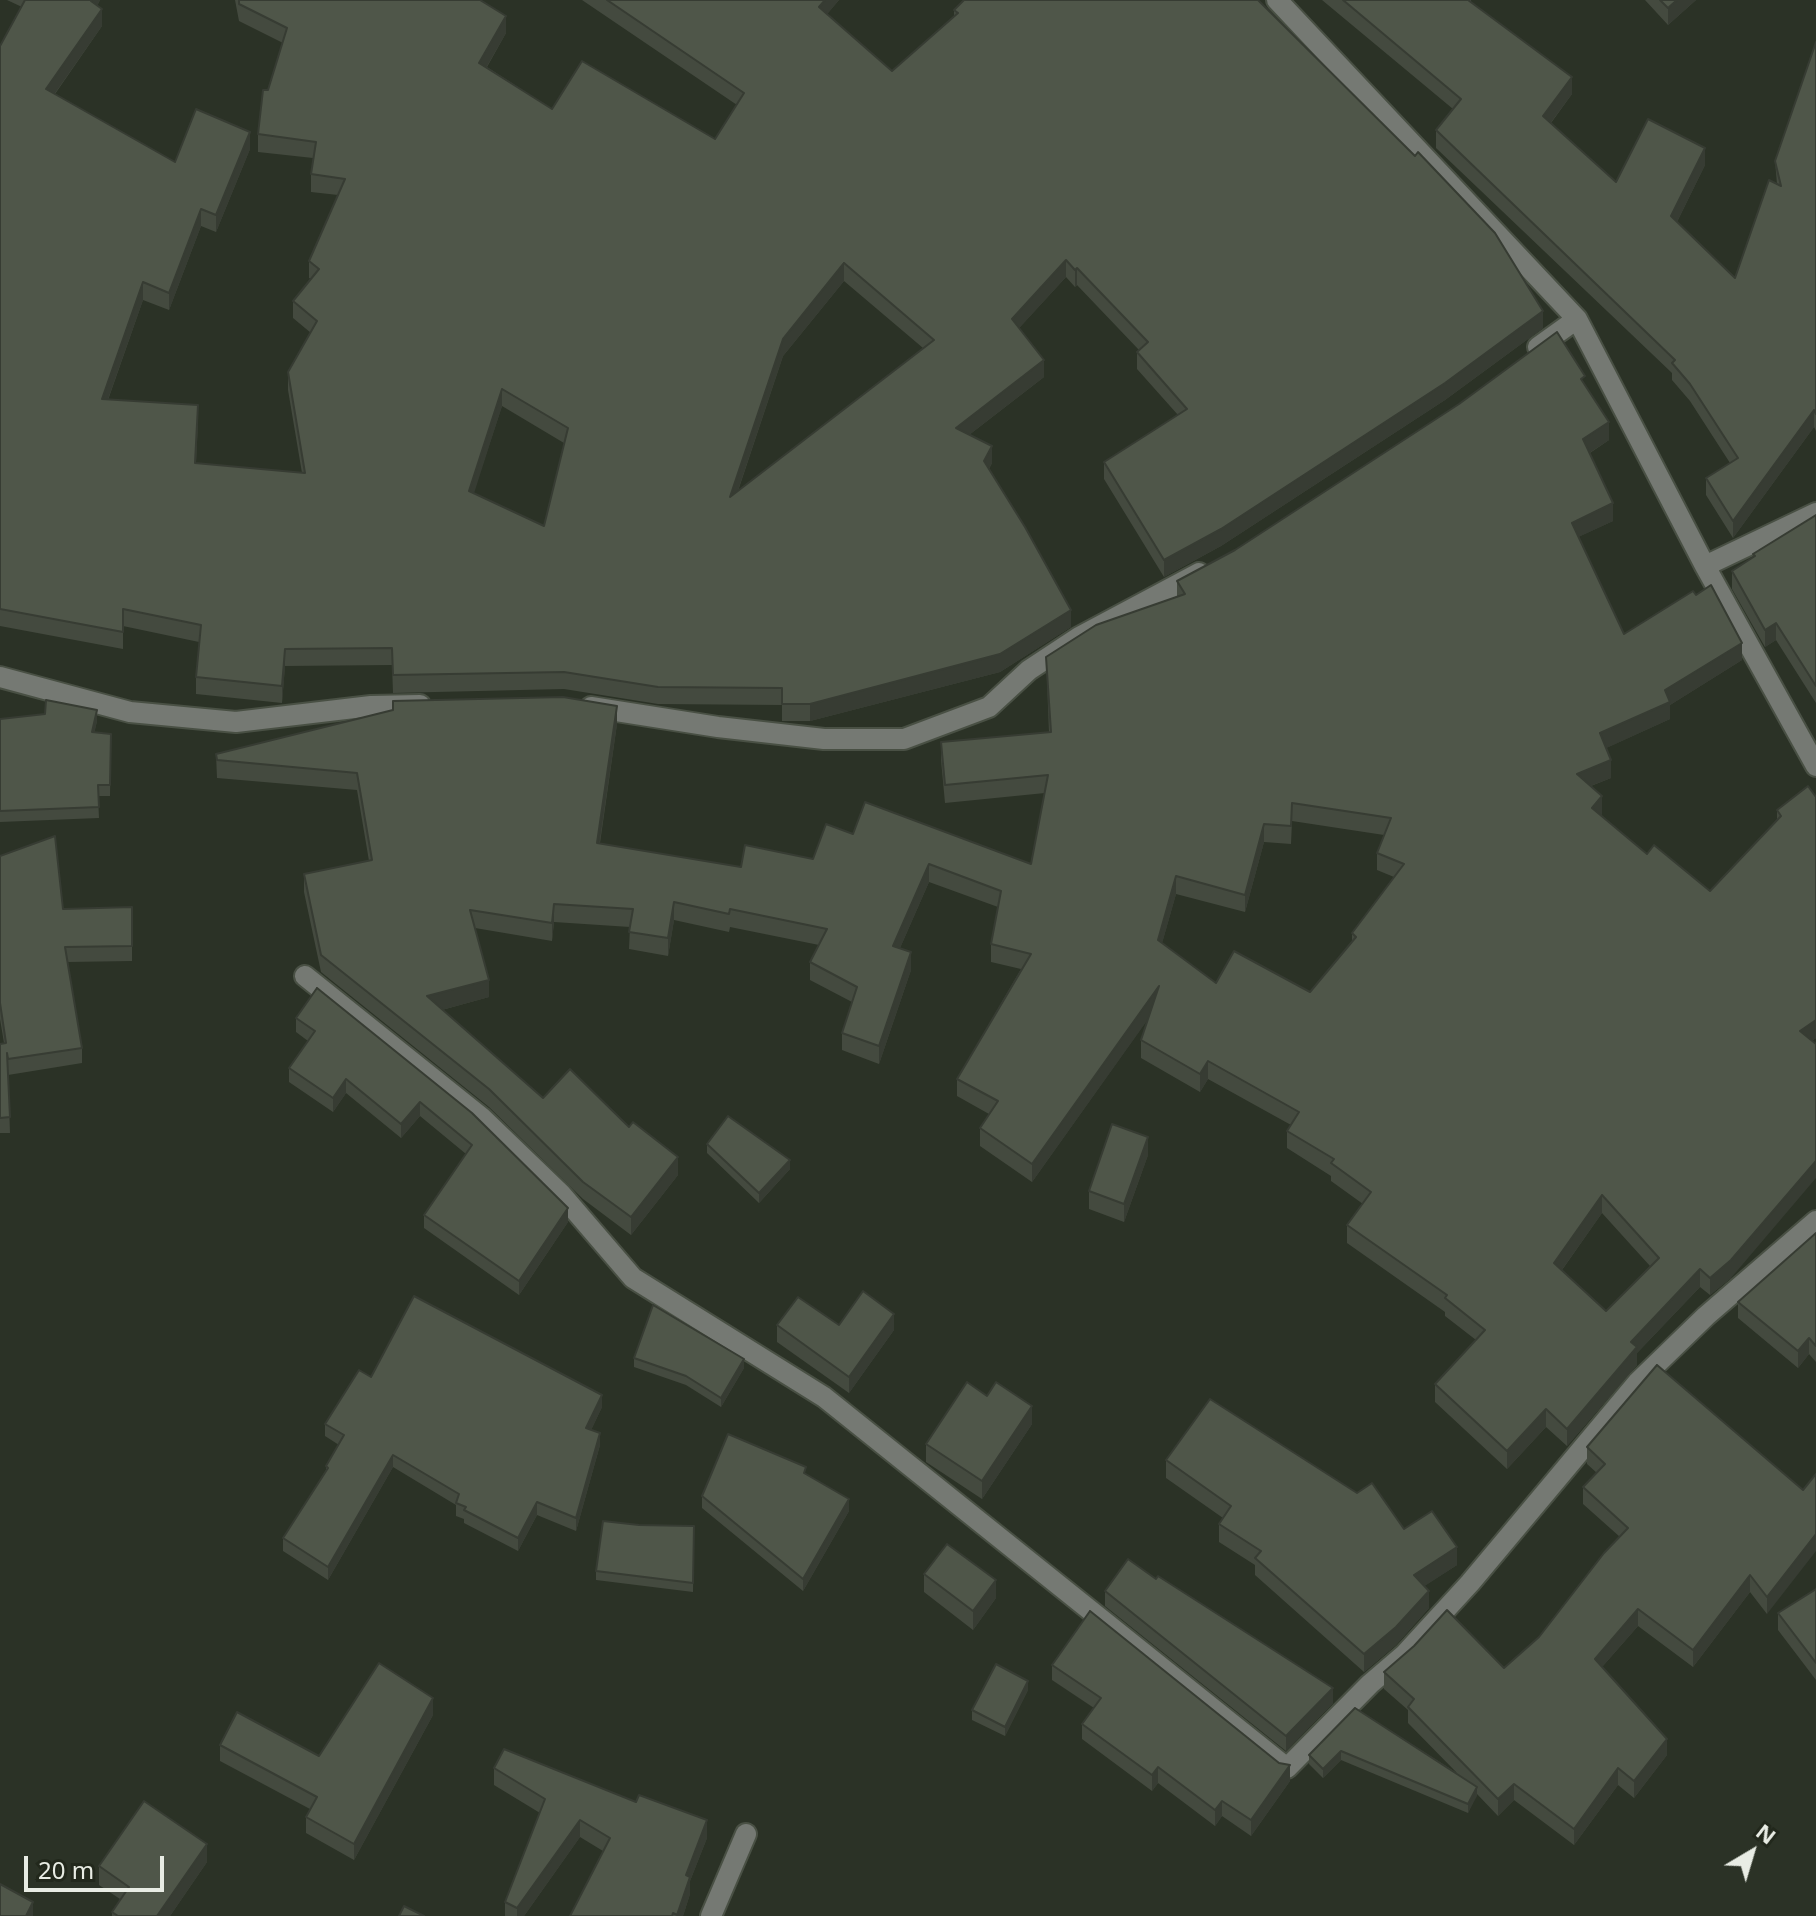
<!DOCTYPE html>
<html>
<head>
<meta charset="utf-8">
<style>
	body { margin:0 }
	#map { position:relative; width:1816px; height:1916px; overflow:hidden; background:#2b3226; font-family:"Noto Sans",sans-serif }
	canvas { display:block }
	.north { position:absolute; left:1712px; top:1812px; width:80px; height:80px; -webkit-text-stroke:6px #22281c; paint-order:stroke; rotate:38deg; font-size:22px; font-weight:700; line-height:32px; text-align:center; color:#e8ece4 }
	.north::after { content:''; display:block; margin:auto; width:28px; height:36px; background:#e8ece4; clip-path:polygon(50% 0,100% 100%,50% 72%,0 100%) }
	.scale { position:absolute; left:24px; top:1856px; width:140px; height:36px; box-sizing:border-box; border:4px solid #e8ece4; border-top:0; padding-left:10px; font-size:24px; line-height:28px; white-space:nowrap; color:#e8ece4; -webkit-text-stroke:6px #22281c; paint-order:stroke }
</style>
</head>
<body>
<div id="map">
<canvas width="1816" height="1916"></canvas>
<div class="north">N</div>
<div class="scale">20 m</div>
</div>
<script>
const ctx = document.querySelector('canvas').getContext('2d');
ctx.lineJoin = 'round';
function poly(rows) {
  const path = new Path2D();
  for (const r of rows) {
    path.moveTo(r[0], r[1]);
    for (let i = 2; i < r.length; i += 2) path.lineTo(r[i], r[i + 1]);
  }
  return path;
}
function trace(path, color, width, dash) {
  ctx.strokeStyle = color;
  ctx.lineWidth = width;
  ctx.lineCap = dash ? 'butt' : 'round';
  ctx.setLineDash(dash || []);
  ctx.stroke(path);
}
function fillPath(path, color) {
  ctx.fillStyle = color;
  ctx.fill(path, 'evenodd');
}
const minor = poly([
	[1277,0,1577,319,1705,566,1816,766],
	[1538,347,1577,319],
	[1705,566,1816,513],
	[0,677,130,712,236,722,371,706,420,705],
	[591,707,718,727,824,739,904,739,989,707,1029,670,1079,637,1199,573],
	[305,976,481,1117,561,1194,633,1278,824,1397,1287,1768,1370,1684,1405,1654,1470,1583,1638,1382,1706,1316,1816,1221],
	[711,1916,746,1834]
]);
trace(minor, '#495044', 24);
trace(minor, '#757973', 20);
fillPath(poly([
	[7,0,100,0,97,6,102,26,55,94,175,162,250,149,216,232,201,226,169,310,143,300,108,400,198,422,196,463,302,473,288,390,288,372,311,333,293,318,293,301,311,279,309,278,309,261,338,195,311,192,311,174,313,158,258,152,258,134,268,90,283,43,239,21,235,0,480,0,506,33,487,67,552,109,715,139,737,105,582,0,839,0,827,14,892,71,954,17,954,10,1543,328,1445,400,1221,546,1164,577,1104,479,1104,462,1178,415,1137,369,1137,352,1139,350,1077,285,1075,287,1066,277,1019,328,1044,377,969,435,992,463,989,469,1071,627,1000,672,810,721,782,721,782,705,658,704,564,689,393,693,392,665,285,666,282,703,196,694,196,677,199,642,123,626,123,649,0,626,0,46,22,7],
	[844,281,923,348,738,491,783,356],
	[502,406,564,443,544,526,473,494],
	[1322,0,1471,0,1471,2,1572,94,1551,123,1616,182,1705,165,1677,222,1735,278,1777,184,1775,161,1816,42,1816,431,1814,427,1733,538,1706,495,1706,478,1730,463,1690,401,1672,380,1672,373,1436,148,1436,130,1453,109],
	[1645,0,1696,0,1668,25],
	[1585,385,1609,440,1590,453,1613,521,1578,537,1624,634,1742,660,1670,705,1670,719,1606,748,1611,778,1591,786,1602,814,1601,815,1647,854,1710,891,1777,821,1777,810,1816,797,1816,1038,1812,1041,1731,1278,1710,1295,1700,1287,1637,1353,1637,1365,1567,1446,1546,1427,1507,1469,1435,1402,1435,1384,1476,1340,1445,1316,1445,1312,1347,1243,1347,1225,1363,1204,1331,1181,1331,1176,1287,1148,1287,1131,1291,1125,1208,1079,1200,1092,1141,1058,1141,1040,1147,1020,1032,1182,980,1146,980,1128,989,1114,957,1096,957,1079,1021,969,991,962,991,944,998,907,929,882,900,948,911,970,879,1064,842,1050,842,1033,852,1002,810,980,810,962,819,945,730,927,729,932,674,920,668,956,629,949,630,927,554,922,552,941,475,928,489,997,442,1010,543,1098,678,1175,631,1235,583,1199,489,1107,321,972,304,892,304,874,369,861,357,790,217,778,216,754,617,724,600,843,741,867,813,859,853,834,1031,864,1045,793,945,803,941,760,941,742,1049,732,1046,657,1177,597,1177,581],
	[1292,821,1384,835,1377,853,1377,870,1394,877,1352,933,1352,942,1310,992,1216,983,1162,943,1176,894,1245,912,1264,842,1291,844],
	[1602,1213,1650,1266,1606,1311,1562,1270],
	[1816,515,1816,703,1776,640,1765,647,1732,589,1732,571,1753,557,1753,554],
	[0,719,97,721,94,733,111,734,110,796,98,796,99,818,0,822],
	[0,856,63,909,132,907,132,961,68,962,82,1048,82,1063,8,1075,10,1133,0,1133,0,1044,4,1043,0,1019],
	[317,988,568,1222,519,1295,424,1228,424,1215,466,1154,420,1116,401,1138,346,1093,333,1112,289,1082,289,1068,308,1041,296,1032,296,1018],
	[707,1144,790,1169,759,1203,707,1153],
	[1148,1155,1124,1222,1089,1209,1089,1191],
	[1816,1233,1816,1362,1809,1354,1798,1368,1738,1318,1738,1302],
	[777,1325,839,1325,894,1330,849,1393,777,1342],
	[634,1358,744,1368,721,1407,686,1385,634,1367],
	[371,1377,602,1407,591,1430,600,1445,576,1531,537,1515,518,1551,464,1523,464,1519,456,1516,456,1505,393,1467,328,1580,283,1551,283,1538,326,1470,326,1466,339,1445,325,1436,325,1424],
	[987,1396,1032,1424,982,1499,926,1462,926,1444],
	[1587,1447,1803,1490,1767,1614,1750,1592,1693,1667,1638,1626,1602,1667,1667,1755,1634,1798,1618,1785,1574,1845,1514,1800,1498,1816,1477,1794,1468,1813,1341,1760,1323,1778,1309,1764,1309,1755,1355,1708,1457,1773,1408,1723,1408,1710,1384,1689,1384,1672,1504,1668,1539,1637,1620,1537,1583,1504,1583,1487,1597,1473,1587,1464],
	[1166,1460,1404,1529,1457,1565,1424,1586,1429,1608,1396,1645,1364,1672,1255,1575,1255,1565,1219,1542,1219,1524,1223,1518,1166,1478],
	[806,1474,849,1511,803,1591,702,1508,702,1496],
	[639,1525,694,1526,693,1592,596,1580,596,1571],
	[924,1574,996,1598,973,1630,924,1592],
	[1816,1589,1816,1680,1778,1630,1778,1613],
	[1105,1591,1333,1703,1286,1751,1105,1606],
	[1052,1665,1290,1781,1251,1836,1222,1816,1215,1826,1158,1783,1152,1791,1082,1739,1082,1724,1094,1708,1052,1680],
	[1028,1690,1005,1736,972,1720,972,1710],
	[433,1715,354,1860,306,1833,306,1817,310,1809,220,1761,220,1745,319,1756],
	[494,1768,707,1838,690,1881,690,1894,683,1916,570,1916,603,1851,580,1837,524,1916,505,1916,505,1902,540,1813,494,1785],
	[207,1862,170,1916,112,1916,112,1912,120,1899,99,1885,99,1866]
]), '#444a3f');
fillPath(poly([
	[91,0,100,0,91,18],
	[825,0,839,0,819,24,819,7],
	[1677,0,1696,0,1668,25,1668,8],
	[102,9,102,26,46,106,46,89],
	[506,16,506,33,479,80,479,63],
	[1572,77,1572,94,1543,133,1543,116],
	[250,132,250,149,216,232,216,215],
	[1705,148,1705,165,1671,234,1671,216],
	[201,209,201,226,169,310,169,293],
	[1066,260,1066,277,1012,336,1012,319],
	[844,263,844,281,783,356,730,514,730,497,783,339],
	[1077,268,1077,285,1075,287,1075,270],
	[143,282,143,300,102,416,102,399],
	[1543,311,1543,328,1445,400,1221,546,1164,577,1164,560],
	[1044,360,1044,377,956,445,956,428],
	[502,389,502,406,469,509,469,491],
	[1814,410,1814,427,1733,538,1733,521],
	[1609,422,1609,440,1583,457,1583,439],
	[992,446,992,463,984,478,984,461],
	[1613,503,1613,521,1572,540,1572,523],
	[1071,610,1071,627,1000,672,810,721,810,704],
	[1776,623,1776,640,1765,647,1765,630],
	[1742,643,1742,660,1670,705,1670,719,1600,751,1600,733,1665,690],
	[285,649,285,666,282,703,282,686],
	[617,706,617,724,597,860,597,843],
	[97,710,97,721,92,744,92,732],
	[1611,760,1611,778,1577,791,1577,774],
	[1602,796,1602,814,1592,825,1592,808],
	[1264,824,1264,842,1245,912,1245,895],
	[929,864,929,882,893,964,893,946],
	[1176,876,1176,894,1158,958,1158,940],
	[674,902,674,920,668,956,668,938],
	[554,904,554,922,552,941,552,923],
	[911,952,911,970,879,1064,879,1046],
	[489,980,489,997,427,1014,427,996],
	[1159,986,1159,1004,1032,1182,1032,1164],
	[1816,1020,1816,1038,1800,1048,1800,1031],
	[1208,1061,1208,1079,1200,1092,1200,1074],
	[346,1079,346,1093,333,1112,333,1098],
	[420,1102,420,1116,401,1138,401,1124],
	[1148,1137,1148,1155,1124,1222,1124,1204],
	[678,1157,678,1175,631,1235,631,1217],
	[790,1160,790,1169,759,1203,759,1193],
	[1816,1161,1816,1178,1731,1278,1710,1295,1710,1278],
	[1602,1195,1602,1213,1554,1281,1554,1263],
	[568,1208,568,1222,519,1295,519,1281],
	[1700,1269,1700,1287,1637,1353,1637,1365,1567,1446,1567,1429,1631,1342],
	[894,1314,894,1330,849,1393,849,1377],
	[1809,1338,1809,1354,1798,1368,1798,1351],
	[744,1359,744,1368,721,1407,721,1398],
	[602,1395,602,1407,586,1441,586,1428],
	[1032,1406,1032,1424,982,1499,982,1481],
	[1546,1409,1546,1427,1507,1469,1507,1451],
	[600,1433,600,1445,576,1531,576,1518],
	[393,1455,393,1467,328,1580,328,1567],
	[849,1499,849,1511,803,1591,803,1579],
	[537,1502,537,1515,518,1551,518,1538],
	[1816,1534,1816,1551,1767,1614,1767,1597],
	[1457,1547,1457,1565,1414,1593,1414,1575],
	[1750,1575,1750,1592,1693,1667,1693,1650],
	[996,1580,996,1598,973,1630,973,1611],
	[1429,1591,1429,1608,1396,1645,1364,1672,1364,1654],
	[1638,1609,1638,1626,1595,1675,1595,1659],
	[1028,1681,1028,1690,1005,1736,1005,1727],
	[1333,1688,1333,1703,1286,1751,1286,1736],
	[433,1698,433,1715,354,1860,354,1844],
	[1667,1739,1667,1755,1634,1798,1634,1781],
	[1341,1751,1341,1760,1323,1778,1323,1769],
	[1290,1765,1290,1781,1251,1836,1251,1820],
	[1158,1767,1158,1783,1152,1791,1152,1775],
	[1618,1768,1618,1785,1574,1845,1574,1829],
	[1514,1784,1514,1800,1498,1816,1498,1799],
	[1477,1787,1477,1796,1468,1813,1468,1804],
	[1222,1801,1222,1816,1215,1826,1215,1810],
	[580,1820,580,1837,524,1916,517,1916,517,1908],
	[707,1820,707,1838,690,1881,690,1894,683,1916,677,1916,686,1875],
	[207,1844,207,1862,170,1916,157,1916],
	[33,1902,33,1916,26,1916]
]), '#373c33');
const building = poly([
	[25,0,91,0,91,1,102,9,46,89,175,162,196,109,250,132,216,215,201,209,169,293,143,282,102,399,198,405,195,463,305,473,288,372,317,321,293,301,319,269,309,261,345,179,311,174,316,142,258,134,263,90,268,90,287,28,239,4,239,0,480,0,506,16,479,63,552,109,582,61,715,139,744,93,607,0,825,0,819,7,892,71,958,13,954,10,964,0,1258,0,1415,156,1418,152,1495,233,1543,311,1445,383,1221,529,1164,560,1104,462,1187,409,1137,352,1148,342,1077,268,1075,270,1066,260,1012,319,1044,360,956,428,992,446,984,461,1025,527,1071,610,1000,654,810,704,782,704,782,688,658,687,564,672,393,675,392,648,285,649,282,686,196,677,201,625,123,609,123,632,0,609,0,46,25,0],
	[844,263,934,340,730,497,783,339,844,263],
	[502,389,568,428,544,526,469,491,502,389],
	[1343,0,1468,0,1572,77,1543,116,1616,182,1648,119,1705,148,1671,216,1735,278,1769,180,1781,186,1775,161,1816,42,1816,414,1814,410,1733,521,1706,478,1738,458,1690,384,1672,363,1675,360,1436,130,1461,99,1343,0],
	[1660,0,1677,0,1668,8,1660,0],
	[1557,332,1585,376,1581,379,1609,422,1583,439,1613,503,1572,523,1624,634,1693,591,1696,595,1711,585,1742,643,1665,690,1670,702,1600,733,1611,760,1577,774,1602,796,1592,808,1647,854,1654,845,1710,891,1781,816,1777,810,1808,786,1816,797,1816,1020,1800,1031,1816,1044,1816,1161,1731,1260,1710,1278,1700,1269,1631,1342,1637,1347,1567,1429,1546,1409,1507,1451,1435,1384,1485,1330,1445,1298,1447,1295,1347,1225,1371,1192,1331,1163,1334,1159,1287,1131,1299,1112,1208,1061,1200,1074,1141,1040,1159,986,1032,1164,980,1128,998,1101,957,1079,1031,954,991,944,1001,891,929,864,893,946,911,952,879,1046,842,1033,857,987,810,962,827,929,730,909,729,914,674,902,668,938,629,932,633,909,554,904,552,923,470,910,489,980,427,996,543,1098,570,1069,629,1127,633,1122,678,1157,631,1217,583,1182,489,1089,321,955,304,874,372,860,357,773,217,760,216,754,393,710,393,701,563,697,617,706,597,843,741,867,745,845,813,859,826,824,853,834,865,802,1031,864,1048,775,945,785,941,742,1051,732,1046,657,1096,625,1185,594,1177,581,1235,550,1459,404,1557,332],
	[1292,803,1391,818,1377,853,1404,864,1352,933,1356,937,1310,992,1234,951,1216,983,1158,940,1176,876,1245,895,1264,824,1291,826,1292,803],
	[1602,1195,1659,1258,1606,1311,1554,1263,1602,1195],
	[1816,515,1816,686,1776,623,1765,630,1732,571,1755,556,1753,554,1816,515],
	[46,700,97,710,92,732,111,734,110,785,98,785,99,807,0,811,0,719,45,714,46,700],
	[55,836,63,909,132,907,132,946,65,947,82,1048,8,1059,7,1053,10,1117,0,1118,0,1044,6,1043,0,1003,0,856,55,836],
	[317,988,472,1113,568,1208,519,1281,424,1215,472,1145,420,1102,401,1124,346,1079,333,1098,289,1068,315,1031,296,1018,317,988],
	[728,1116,790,1160,759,1193,707,1144,728,1116],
	[1112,1124,1148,1137,1124,1204,1089,1191,1112,1124],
	[1816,1233,1816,1346,1809,1338,1798,1351,1738,1302,1816,1233],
	[863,1291,894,1314,849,1377,777,1325,798,1297,839,1325,863,1291],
	[414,1296,602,1395,586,1428,600,1433,576,1518,537,1502,518,1538,464,1510,466,1507,456,1503,459,1494,393,1455,328,1567,283,1538,328,1468,326,1466,344,1435,325,1424,359,1370,371,1377,414,1296],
	[653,1305,744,1359,721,1398,686,1376,634,1358,653,1305],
	[1657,1365,1803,1490,1816,1474,1816,1534,1767,1597,1750,1575,1693,1650,1638,1609,1595,1659,1667,1739,1634,1781,1618,1768,1574,1829,1514,1784,1498,1799,1408,1707,1414,1699,1384,1672,1414,1646,1447,1610,1504,1668,1539,1637,1604,1553,1628,1528,1583,1487,1605,1464,1587,1447,1657,1365],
	[967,1382,987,1396,996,1382,1032,1406,982,1481,926,1444,967,1382],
	[1210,1399,1357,1493,1372,1483,1404,1529,1432,1511,1457,1547,1414,1575,1429,1591,1396,1627,1364,1654,1255,1558,1261,1551,1219,1524,1231,1506,1166,1460,1210,1399],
	[728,1434,806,1467,804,1473,849,1499,803,1579,702,1496,728,1434],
	[603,1521,639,1525,694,1526,693,1583,596,1571,603,1521],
	[947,1544,996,1580,973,1611,924,1574,947,1544],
	[1128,1559,1156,1579,1158,1576,1333,1688,1286,1736,1105,1591,1128,1559],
	[1816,1589,1816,1663,1778,1613,1816,1589],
	[1090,1611,1279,1763,1290,1765,1251,1820,1222,1801,1215,1810,1158,1767,1152,1775,1082,1724,1101,1698,1052,1665,1090,1611],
	[379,1663,433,1698,354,1844,306,1817,317,1797,220,1745,237,1712,319,1756,379,1663],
	[996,1664,1028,1681,1005,1727,972,1710,996,1664],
	[1355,1708,1477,1787,1468,1804,1341,1751,1323,1769,1309,1755,1355,1708],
	[504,1749,636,1802,639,1795,707,1820,686,1875,690,1877,677,1915,673,1913,672,1916,570,1916,610,1838,580,1820,517,1908,505,1902,545,1799,494,1768,504,1749],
	[144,1801,207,1844,157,1916,118,1916,112,1912,129,1887,99,1866,144,1801],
	[0,1884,33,1902,26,1916,0,1916,0,1884],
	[404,1906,424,1916,399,1916,404,1906]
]);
fillPath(building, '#4f5649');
trace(building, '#373c33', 2);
</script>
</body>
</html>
